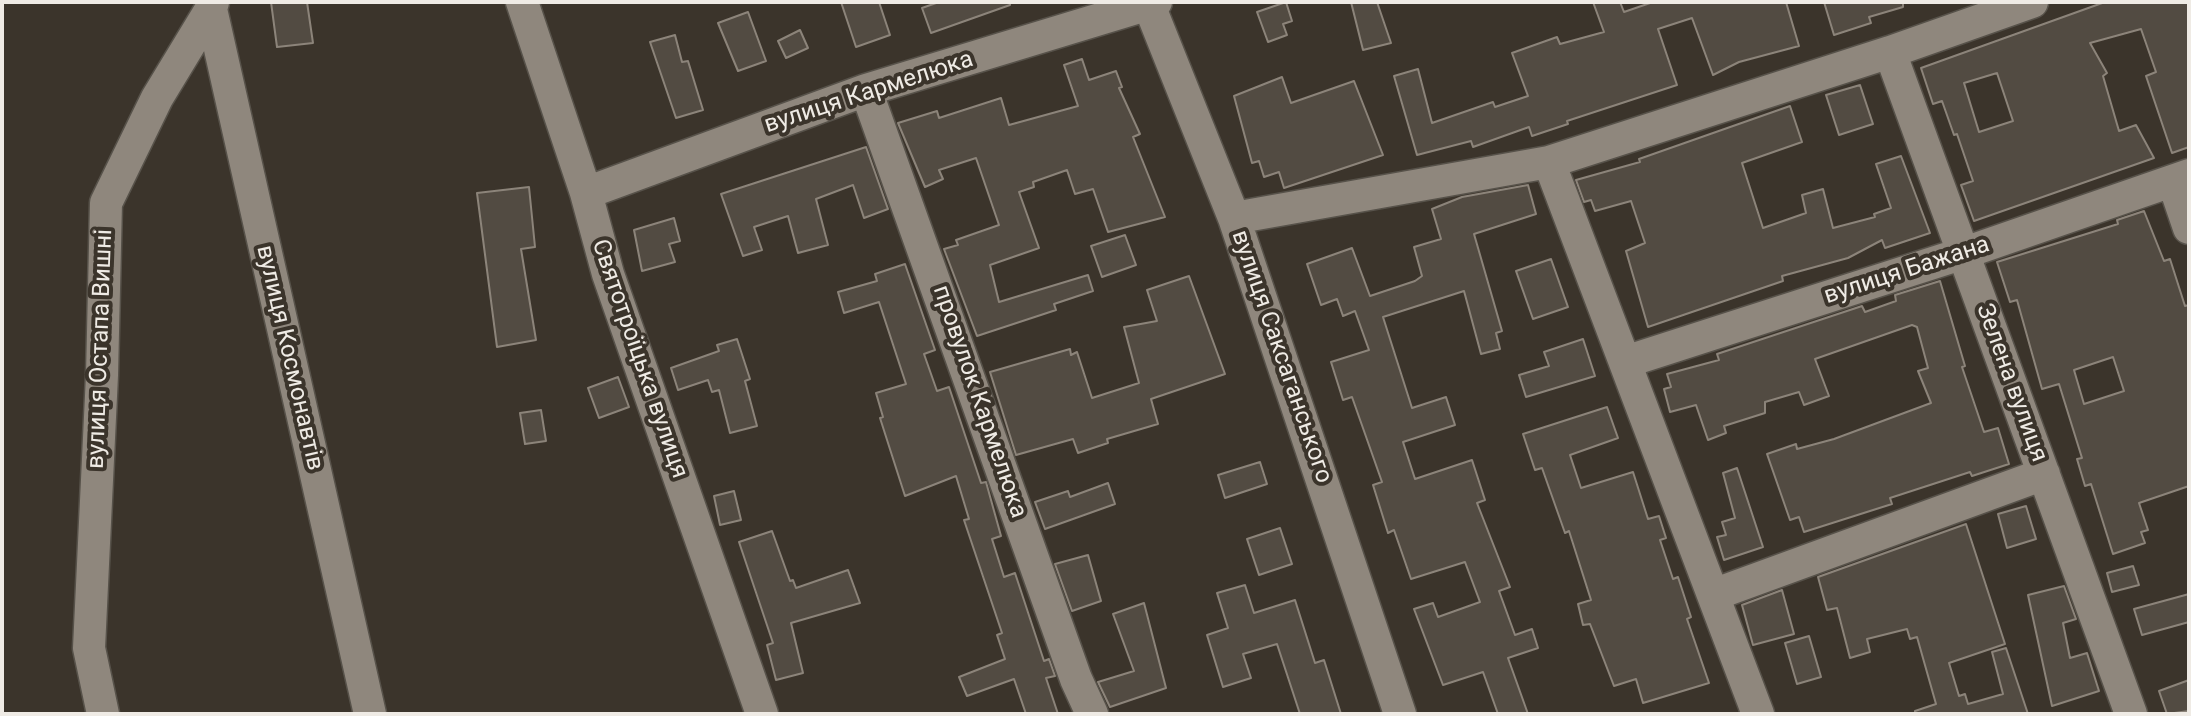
<!DOCTYPE html>
<html>
<head>
<meta charset="utf-8">
<style>
	body { margin:0 }
	#map { position:relative; width:2191px; height:716px; overflow:hidden; background:#3b342b; font-family:Roboto,sans-serif }
	canvas { display:block }
	.frame { position:absolute; inset:0; border:4px solid #efebe5; pointer-events:none }
</style>
</head>
<body>
<div id="map">
<canvas width="2191" height="716"></canvas>
<div class="frame"></div>
</div>
<script>
const ctx = document.querySelector('canvas').getContext('2d');
ctx.lineJoin = 'round';
function fillPath(path, color) {
  ctx.fillStyle = color;
  ctx.fill(path, 'evenodd');
}
function poly(rows) {
  const path = new Path2D();
  for (const r of rows) {
    path.moveTo(r[0], r[1]);
    for (let i = 2; i < r.length; i += 2) path.lineTo(r[i], r[i + 1]);
  }
  return path;
}
function trace(path, color, width, dash) {
  ctx.strokeStyle = color;
  ctx.lineWidth = width;
  ctx.lineCap = dash ? 'butt' : 'round';
  ctx.setLineDash(dash || []);
  ctx.stroke(path);
}
function drawText(font, color, halo, rows, align = 'center') {
  ctx.font = font + ' Roboto,sans-serif';
  ctx.lineWidth = 8;
  ctx.setLineDash([]);
  ctx.textBaseline = 'middle';
  ctx.strokeStyle = halo;
  ctx.fillStyle = color;
  for (const [text, x, y, turn = 0] of rows) {
    ctx.save();
    ctx.translate(x, y);
    ctx.rotate((+turn || 0) * Math.PI / 180);
    ctx.textAlign = isNaN(turn) ? turn : align;
    if (halo) ctx.strokeText(text, 0, 0);
    ctx.fillText(text, 0, 0);
    ctx.restore();
  }
}
const building = poly([
	[271,2,307,2,313,43,277,47,271,2],
	[841,2,879,2,890,35,856,47,841,2],
	[939,2,1010,2,1010,5,931,33,922,8,939,2],
	[1286,2,1292,21,1283,24,1287,35,1268,42,1257,12,1286,2],
	[1351,2,1377,2,1391,43,1363,50,1351,2],
	[1593,2,1620,2,1624,12,1653,2,1786,2,1799,46,1739,62,1713,75,1692,18,1658,29,1677,85,1567,121,1568,124,1532,136,1529,127,1473,147,1471,141,1417,155,1394,76,1418,69,1432,123,1493,102,1495,107,1528,96,1512,53,1557,37,1560,44,1604,32,1593,2],
	[1824,2,1903,2,1903,7,1869,17,1871,23,1834,35,1824,2],
	[2105,2,2189,2,2189,147,2172,153,2146,76,2156,72,2141,29,2090,43,2107,73,2103,76,2119,131,2136,125,2154,158,1974,221,1961,185,1973,181,1957,134,1954,135,1942,101,1933,104,1921,68,2105,2],
	[1997,73,2013,121,1979,132,1964,83,1997,73],
	[748,12,766,61,738,71,718,23,748,12],
	[800,30,808,48,786,58,778,41,800,30],
	[675,35,682,62,688,61,703,110,676,118,650,42,675,35],
	[1082,59,1089,80,1116,71,1122,87,1119,88,1140,134,1133,137,1165,217,1108,232,1093,189,1075,194,1067,170,1033,182,1034,187,1019,192,1039,248,990,265,999,302,1088,275,1093,291,1054,304,1056,310,977,336,944,249,958,245,956,240,999,225,976,158,939,170,943,179,925,187,898,123,937,111,939,118,1001,98,1009,125,1078,106,1064,65,1082,59],
	[1282,77,1291,103,1354,81,1383,155,1284,188,1279,172,1264,177,1259,161,1252,163,1234,96,1282,77],
	[1860,85,1873,124,1839,135,1826,95,1860,85],
	[1790,106,1802,142,1742,163,1763,228,1806,213,1802,195,1823,189,1833,228,1875,217,1874,214,1891,208,1876,164,1901,156,1930,233,1885,248,1882,240,1848,258,1782,276,1783,281,1648,327,1626,251,1645,243,1631,201,1595,211,1591,200,1584,202,1576,180,1640,162,1639,159,1790,106],
	[866,147,888,209,864,218,853,185,816,199,828,245,798,253,788,216,754,227,762,250,743,256,721,194,866,147],
	[1528,185,1536,214,1474,234,1502,331,1496,333,1500,349,1481,354,1464,291,1383,317,1412,408,1446,397,1455,425,1403,442,1415,479,1472,460,1485,500,1477,503,1510,587,1499,591,1515,635,1532,629,1538,648,1508,658,1528,714,1498,714,1483,672,1443,685,1414,609,1433,603,1438,617,1480,602,1465,562,1411,579,1394,530,1388,533,1373,485,1382,482,1352,397,1343,400,1331,362,1369,350,1355,311,1343,316,1337,299,1321,305,1307,264,1352,248,1370,296,1415,281,1422,276,1414,247,1441,239,1432,209,1462,197,1528,185],
	[529,187,535,247,521,249,536,340,497,347,477,193,529,187],
	[2144,211,2164,261,2170,259,2185,306,2189,305,2189,486,2139,503,2148,530,2141,532,2145,543,2113,554,2091,484,2085,486,2077,459,2082,458,2059,384,2042,389,2017,300,2010,302,1997,262,2118,224,2117,220,2144,211],
	[2113,357,2124,391,2084,404,2074,370,2113,357],
	[674,218,680,241,669,244,675,262,642,271,634,230,674,218],
	[1125,235,1136,265,1102,277,1091,246,1125,235],
	[1551,259,1568,307,1533,319,1516,271,1551,259],
	[905,264,935,350,924,354,937,391,949,387,981,483,986,482,1001,536,992,539,1004,577,1015,573,1044,661,1049,659,1055,676,1046,678,1058,714,1026,714,1014,679,967,696,959,677,1005,659,997,635,1002,633,964,520,969,519,956,476,905,496,880,418,883,417,876,393,906,384,879,302,844,313,838,292,877,281,875,274,905,264],
	[1189,276,1225,374,1151,399,1158,424,1107,439,1108,443,1078,453,1073,439,1016,455,990,372,1070,349,1071,355,1077,352,1092,398,1139,383,1124,327,1157,321,1147,290,1189,276],
	[1940,281,1965,366,1962,367,1984,432,1998,428,2009,464,1972,476,1970,472,1890,498,1892,504,1804,532,1799,517,1790,520,1767,454,1796,444,1797,449,1834,439,1931,403,1918,371,1928,368,1917,327,1912,325,1815,359,1829,396,1804,405,1799,392,1765,402,1765,413,1724,426,1726,433,1708,440,1696,405,1670,412,1664,389,1671,387,1667,374,1719,360,1717,354,1862,306,1865,312,1896,301,1895,295,1940,281],
	[737,339,750,379,745,381,757,426,730,433,719,390,712,392,708,380,678,390,671,368,719,351,717,345,737,339],
	[1583,339,1595,376,1526,397,1519,375,1549,366,1544,352,1583,339],
	[618,377,629,407,599,418,588,388,618,377],
	[1607,407,1618,438,1570,455,1581,488,1633,472,1648,519,1659,516,1666,538,1660,540,1673,579,1678,577,1691,617,1687,619,1709,683,1643,703,1636,679,1614,686,1590,624,1583,625,1578,604,1591,600,1569,531,1565,533,1542,468,1535,470,1523,434,1607,407],
	[541,410,546,441,525,444,520,413,541,410],
	[1260,462,1267,484,1225,498,1218,475,1260,462],
	[1737,468,1763,547,1724,560,1717,537,1726,535,1722,522,1735,518,1723,473,1737,468],
	[1108,483,1115,504,1045,529,1035,502,1068,491,1070,497,1108,483],
	[734,491,741,520,720,525,714,496,734,491],
	[2026,506,2036,539,2007,548,1998,514,2026,506],
	[1966,524,2005,644,1949,663,1959,696,1965,694,1968,704,2003,694,1992,652,2006,648,2028,714,1915,714,1915,711,1936,704,1917,637,1910,639,1907,629,1867,639,1870,652,1850,658,1837,608,1827,610,1818,577,1966,524],
	[1280,528,1292,564,1259,575,1247,539,1280,528],
	[772,531,790,581,793,580,796,588,848,570,860,603,791,623,803,673,776,680,767,645,773,643,739,542,772,531],
	[1088,555,1101,601,1072,611,1055,564,1088,555],
	[2133,566,2139,585,2112,592,2107,573,2133,566],
	[1245,585,1254,613,1295,600,1315,663,1324,660,1341,714,1300,714,1277,644,1243,654,1251,678,1223,687,1207,635,1228,628,1217,593,1245,585],
	[2064,586,2076,619,2063,623,2070,658,2087,653,2099,691,2052,706,2028,595,2064,586],
	[1782,590,1794,634,1753,645,1742,605,1782,590],
	[2189,594,2189,622,2142,635,2134,609,2189,594],
	[1144,603,1166,688,1110,707,1098,682,1134,671,1113,614,1144,603],
	[1809,636,1821,677,1797,684,1785,643,1809,636],
	[2189,680,2189,711,2167,714,2159,691,2189,680]
]);
fillPath(building, '#524b42');
trace(building, '#8c847a', 2);
const minor = poly([
	[213,2,211,9,370,714],
	[522,2,586,193,608,274,762,714],
	[1149,5,1234,218,1400,714],
	[1890,52,2131,714],
	[866,90,1076,679,1092,714],
	[1549,162,1758,714],
	[2173,181,2189,228],
	[586,193,866,90,1156,2],
	[1234,218,1549,162,1890,52,2032,2],
	[1625,362,1964,253,2189,175],
	[1713,595,2044,474],
	[103,714,89,648,102,375,106,203,157,98,211,9]
]);
trace(minor, '#57524a', 35);
trace(minor, '#8f877d', 32);
drawText('24px', '#efebe5', '#3b342b', [
	["вулиця Кармелюка",869,93,-18],
	["вулиця Бажана",1907,271,-18],
	["вулиця Остапа Вишні",101,349,-88],
	["вулиця Саксаганського",1281,357,71],
	["вулиця Космонавтів",289,358,77],
	["Святотроїцька вулиця",639,359,71],
	["Зелена вулиця",2011,383,70],
	["провулок Кармелюка",979,402,71]
]);
</script>
</body>
</html>
